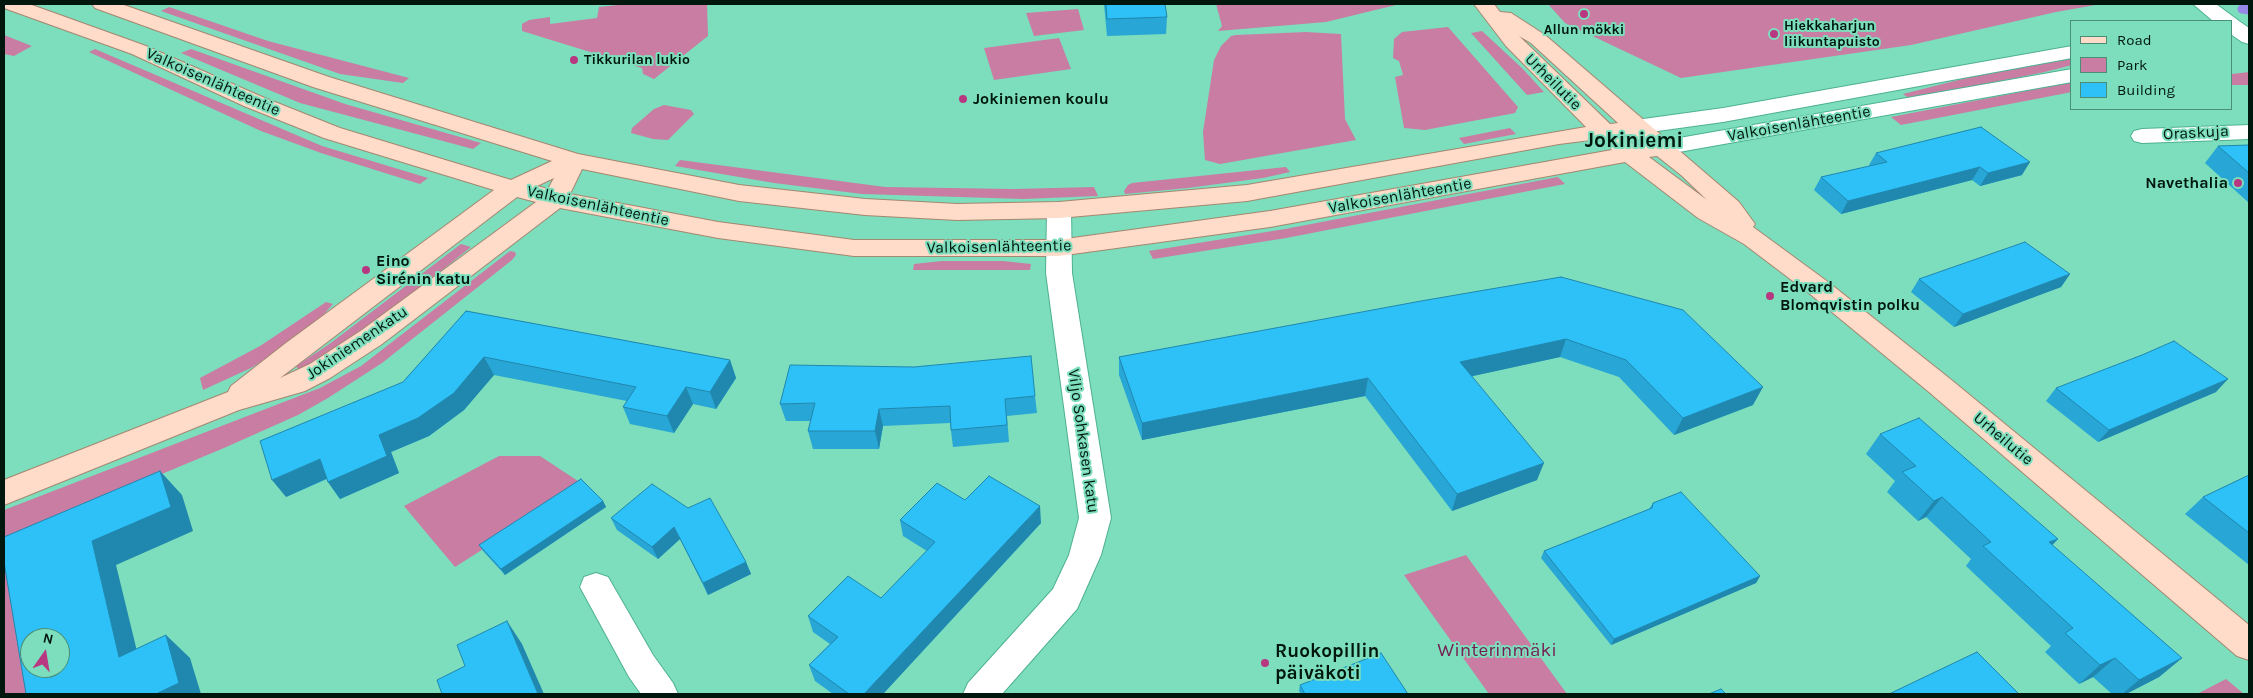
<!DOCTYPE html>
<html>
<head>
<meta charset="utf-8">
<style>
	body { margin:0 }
	#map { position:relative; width:2253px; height:698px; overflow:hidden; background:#7cdebc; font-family:Karla,sans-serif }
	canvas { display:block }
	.frame { position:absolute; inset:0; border:5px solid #00170e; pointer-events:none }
	.legend { position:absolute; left:2070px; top:20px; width:162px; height:90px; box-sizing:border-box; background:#7cdebc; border:1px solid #4a8e76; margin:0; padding:6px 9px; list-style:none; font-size:15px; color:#00170e }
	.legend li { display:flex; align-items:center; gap:10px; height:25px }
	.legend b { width:25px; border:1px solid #4a8e76 }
	.north { position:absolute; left:20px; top:628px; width:50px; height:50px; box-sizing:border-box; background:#7cdebc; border:1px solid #4a8e76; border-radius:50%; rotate:13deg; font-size:14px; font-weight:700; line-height:20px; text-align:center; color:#00170e }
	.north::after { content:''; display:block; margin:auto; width:18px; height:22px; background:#b83781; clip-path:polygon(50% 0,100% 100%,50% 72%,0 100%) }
</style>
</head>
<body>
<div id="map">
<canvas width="2253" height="698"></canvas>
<div class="frame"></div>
<ul class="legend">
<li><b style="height:6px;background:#fedcc9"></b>Road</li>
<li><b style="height:14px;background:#c97da3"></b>Park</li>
<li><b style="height:14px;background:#2ec1f8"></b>Building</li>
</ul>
<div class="north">N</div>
</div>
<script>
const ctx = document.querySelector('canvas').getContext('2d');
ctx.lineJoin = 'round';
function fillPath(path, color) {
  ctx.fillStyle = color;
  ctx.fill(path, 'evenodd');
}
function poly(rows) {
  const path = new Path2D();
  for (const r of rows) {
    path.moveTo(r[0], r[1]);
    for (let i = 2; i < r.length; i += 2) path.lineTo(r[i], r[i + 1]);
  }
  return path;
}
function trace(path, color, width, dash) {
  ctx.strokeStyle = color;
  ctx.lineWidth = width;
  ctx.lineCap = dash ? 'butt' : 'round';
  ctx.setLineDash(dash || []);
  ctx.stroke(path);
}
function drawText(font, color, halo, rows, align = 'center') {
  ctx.font = font + ' Karla,sans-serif';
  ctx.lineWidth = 4;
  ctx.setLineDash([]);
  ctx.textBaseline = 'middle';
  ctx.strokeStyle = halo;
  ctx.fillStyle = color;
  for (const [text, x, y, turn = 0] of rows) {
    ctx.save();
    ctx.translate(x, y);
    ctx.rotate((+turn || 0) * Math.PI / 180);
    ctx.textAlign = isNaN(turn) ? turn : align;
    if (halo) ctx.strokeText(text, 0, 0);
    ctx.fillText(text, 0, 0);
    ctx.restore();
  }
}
fillPath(poly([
	[628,4,707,4,708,36,654,79,643,74,642,68,522,31,522,24,529,20,550,17,550,24,597,18,599,7],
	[1216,4,1400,4,1326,22,1218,31,1222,26],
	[1548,4,2101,4,2056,12,1911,45,1681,78,1565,23],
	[169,7,268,41,409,78,403,83,340,74,161,11],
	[1078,9,1084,30,1034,36,1026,13],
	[1448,27,1518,107,1515,113,1425,130,1404,128,1395,77,1403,75,1399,61,1393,58,1394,39,1402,32],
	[1482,31,1522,68,1544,92,1527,95,1471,33],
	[1306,32,1341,34,1345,119,1356,140,1220,164,1205,160,1203,132,1214,60,1221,46,1231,36,1236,35],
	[4,35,32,46,14,56,4,54],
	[1059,38,1071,69,994,80,984,48],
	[95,49,322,146,428,178,420,184,321,153,261,131,89,52],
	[191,49,345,104,481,143,473,149,300,103,181,53],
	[2072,56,2072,65,2045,72,1910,99,1903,94,1978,75],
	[2249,72,2249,85,2232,85,2232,74],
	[2072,82,2072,92,1901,125,1891,117],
	[664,105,691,110,694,114,668,140,653,139,631,133,632,128,654,109],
	[1510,128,1516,134,1464,144,1459,138],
	[680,160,885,187,1014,189,1094,187,1098,196,1024,199,862,194,774,183,675,166],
	[1286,167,1290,172,1263,178,1188,188,1125,194,1124,191,1128,185,1132,183],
	[1558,177,1565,184,1286,238,1153,259,1149,251,1285,229],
	[461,244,471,247,369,328,300,372,296,366,328,345],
	[510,251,515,252,516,255,512,260,382,363,328,398,298,415,224,448,4,540,4,510,320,388,361,366],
	[942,261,1003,261,1031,264,1030,270,913,270,914,264],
	[326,302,333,304,310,330,295,341,251,368,203,390,200,378,260,346],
	[499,456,540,456,584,485,455,567,404,506],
	[1466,555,1567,694,1489,694,1404,575],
	[4,557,34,694,4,694],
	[2226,679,2244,694,2197,694]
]), '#c97da3');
trace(poly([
	[2242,9,2249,10]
]), '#9687e8', 9);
const minor = poly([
	[2193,4,2216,4,2239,21,2249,28,2249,44,2242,42,2232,35,2232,21,2213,21,2193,4],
	[2072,46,2072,58,1723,122,1636,134,1628,132,1625,127,1628,122,1636,120,1723,108,2072,46],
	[2072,69,2072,82,1662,155,1654,153,1650,148,1654,143,1662,141,2072,69],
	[2249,125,2249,139,2142,143,2134,141,2131,136,2134,131,2142,129,2249,125],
	[1059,202,1068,204,1071,210,1072,273,1111,518,1101,555,1077,609,1002,694,963,694,968,683,1053,589,1069,555,1079,518,1046,273,1047,210,1050,204,1059,202],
	[596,573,608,577,653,655,673,683,678,694,641,694,629,677,580,587,584,577,596,573]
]);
const major = poly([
	[4,4,29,4,146,46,260,96,340,128,511,180,552,161,313,87,95,8,92,4,121,4,329,77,578,154,739,185,865,199,957,204,1059,202,1247,185,1586,127,1506,46,1474,4,1494,4,1500,12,1511,13,1545,35,1739,202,1755,224,1753,227,1828,282,1949,378,2249,625,2249,660,2237,656,1929,392,1810,294,1744,244,1698,218,1625,162,1270,227,1058,256,854,256,718,238,560,208,382,344,330,378,305,391,239,410,4,505,4,480,228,392,231,386,286,343,494,190,324,138,244,106,132,54,4,8,4,4],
	[1519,36,1531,43,1618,123,1610,124,1519,36],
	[1631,134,1643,144,1635,146,1623,136,1631,134],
	[1599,139,1612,150,1270,211,1058,240,854,240,718,222,570,194,582,169,739,201,865,215,957,220,1059,218,1247,201,1559,144,1599,139],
	[1657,156,1681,175,1707,200,1649,157,1657,156],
	[554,178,548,189,537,186,554,178],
	[517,197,536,202,362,330,310,364,280,378,517,197]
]);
trace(minor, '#4eb191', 2);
trace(major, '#a48770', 2);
fillPath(minor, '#fff');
fillPath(major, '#fedcc9');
fillPath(poly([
	[1104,4,1165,4,1167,17,1166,34,1107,36],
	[1981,127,2022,175,1980,186,1972,180,1841,214,1814,190,1821,177,1870,166,1869,165,1876,153],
	[2249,145,2249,203,2205,163,2218,146],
	[2070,274,2061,287,1954,327,1911,292,1919,279],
	[1561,277,1753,405,1674,435,1619,377,1560,357,1472,376,1537,480,1452,511,1365,396,1142,440,1119,375,1119,357],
	[466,311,730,360,736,378,716,409,693,404,674,433,630,424,623,407,627,401,494,375,464,410,429,436,391,452,399,473,340,499,328,482,327,479,286,497,403,382],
	[2056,388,2216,392,2098,442,2046,401],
	[1035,396,1037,413,1007,416,1009,442,953,447,950,423,883,426,879,449,813,449,808,431,811,421,786,421,780,404],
	[1880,434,2058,539,2052,545,2182,658,2159,677,2126,694,2112,694,2093,677,2079,684,2045,652,2051,646,1966,566,1971,559,1926,517,1918,521,1887,492,1895,481,1866,454],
	[2249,475,2249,565,2185,514,2203,497],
	[965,500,1041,523,883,694,833,694,815,681,809,665,830,644,813,632,808,616,881,598,927,551,903,536,900,520],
	[603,501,606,507,505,575,483,551,479,545],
	[1653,503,1760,576,1756,583,1611,645,1541,558,1544,551,1649,509],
	[688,508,746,562,751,574,708,595,680,539,658,559,617,530,611,518],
	[1300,685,1408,694,1301,694,1299,691]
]), '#28a6d5');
fillPath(poly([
	[2030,162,2022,175,1980,186,1988,173],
	[1980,167,1972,180,1841,214,1848,201],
	[2070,274,2061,287,1954,327,1963,314],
	[1566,339,1560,357,1455,380,1460,362],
	[484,357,494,375,464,410,429,436,391,452,399,473,340,499,328,482,379,435],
	[730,360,736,378,716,409,710,392],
	[1368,378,1365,396,1142,440,1142,423],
	[2228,379,2216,392,2098,442,2109,430],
	[686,387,693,404,674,433,667,416],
	[1763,387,1753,405,1674,435,1683,418],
	[879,409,883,426,879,449,875,431],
	[320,459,332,476,286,497,272,480],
	[1544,463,1537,480,1452,511,1457,494],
	[160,471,182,495,193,531,116,565,144,680,119,657,92,541],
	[1942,497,1926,517,1918,521,1934,501],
	[603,501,606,507,505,575,501,569],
	[1040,506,1041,523,883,694,864,694],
	[674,527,680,539,658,559,652,547],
	[2058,539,2039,559,2049,542],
	[746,562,751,574,708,595,703,583],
	[1760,576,1756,583,1611,645,1614,639],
	[507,621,522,644,544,694,538,694],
	[166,635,190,658,201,694,156,694],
	[2115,658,2093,677,2079,684,2100,665],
	[2182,658,2159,677,2126,694,2122,694,2139,680]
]), '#2087ae');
const building = poly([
	[1106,4,1165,4,1167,17,1107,19,1106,4],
	[1981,127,2030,162,1988,173,1980,167,1848,201,1821,177,1887,162,1876,153,1981,127],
	[2249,145,2249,173,2218,146,2249,145],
	[2025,242,2070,274,1963,314,1919,279,2025,242],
	[1561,277,1683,310,1763,387,1683,418,1626,360,1566,339,1460,362,1544,463,1457,494,1368,378,1142,423,1119,357,1421,301,1561,277],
	[466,311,730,360,710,392,686,387,667,416,623,407,636,387,484,357,454,393,418,418,379,435,387,456,328,482,320,459,272,480,260,441,403,382,466,311],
	[2174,341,2228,379,2109,430,2056,388,2142,355,2174,341],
	[1031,356,1035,396,1005,399,1007,425,951,430,950,406,879,409,875,431,808,431,815,403,780,404,790,365,914,367,1031,356],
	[1919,418,2058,539,2049,542,2182,658,2139,680,2115,658,2100,665,2065,633,2073,628,1983,546,1991,542,1942,497,1934,501,1902,472,1916,466,1880,434,1919,418],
	[160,471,171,507,92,541,119,657,166,635,179,683,156,694,26,694,4,562,4,537,160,471],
	[30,638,60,638,60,668,30,668,30,638],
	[2249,475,2249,533,2203,497,2249,475],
	[989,476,1040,506,864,694,849,694,809,665,838,637,808,616,848,576,881,598,935,542,900,520,937,483,965,500,989,476],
	[581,479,603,501,501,569,479,545,581,479],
	[652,484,688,508,710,498,746,562,703,583,674,527,652,547,611,518,652,484],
	[1681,492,1760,576,1614,639,1544,551,1652,508,1653,503,1681,492],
	[507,621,538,694,442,694,437,680,465,666,457,645,507,621],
	[1977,652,2019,694,1889,694,1977,652],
	[1381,653,1408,694,1305,694,1300,685,1381,653],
	[1721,689,1726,694,1709,694,1721,689]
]);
fillPath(building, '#2ec1f8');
trace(building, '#2087ae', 1);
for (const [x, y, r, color] of [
	[1584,14,5,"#b83781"],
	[1774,34,5,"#b83781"],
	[574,60,5,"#b83781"],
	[963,99,5,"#b83781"],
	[2238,183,5,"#b83781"],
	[366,270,5,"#b83781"],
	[1770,296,5,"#b83781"],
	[1265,663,5,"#b83781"]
]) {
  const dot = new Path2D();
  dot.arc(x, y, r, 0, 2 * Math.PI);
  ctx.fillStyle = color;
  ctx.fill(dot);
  trace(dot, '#7cdebc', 2);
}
drawText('bold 14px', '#00170e', '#7cdebc', [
	["Hiekkaharjun",1784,26],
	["liikuntapuisto",1784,42],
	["Allun mökki",1584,30,"center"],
	["Tikkurilan lukio",584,60]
], 'left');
drawText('16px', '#00170e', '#7cdebc', [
	["Valkoisenlähteentie",213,82,24],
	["Urheilutie",1553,82,45],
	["Valkoisenlähteentie",1799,124,-10],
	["Oraskuja",2196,133,-3],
	["Valkoisenlähteentie",1400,196,-10],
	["Valkoisenlähteentie",598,206,12],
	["Valkoisenlähteentie",999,247,-1],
	["Jokiniemenkatu",357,343,-34],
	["Urheilutie",2003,439,40],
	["Viljo Sohkasen katu",1083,441,82]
]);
drawText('bold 16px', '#00170e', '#7cdebc', [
	["Jokiniemen koulu",973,99],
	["Navethalia",2228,183,"right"],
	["Eino",376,261],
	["Sirénin katu",376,279],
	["Edvard",1780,287],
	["Blomqvistin polku",1780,305]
], 'left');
drawText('19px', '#771c51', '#7cdebc', [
	["Winterinmäki",1497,651]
]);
drawText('bold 19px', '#00170e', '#7cdebc', [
	["Ruokopillin",1275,652],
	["päiväkoti",1275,674]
], 'left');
drawText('bold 21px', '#00170e', '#7cdebc', [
	["Jokiniemi",1634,141]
]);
</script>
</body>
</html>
